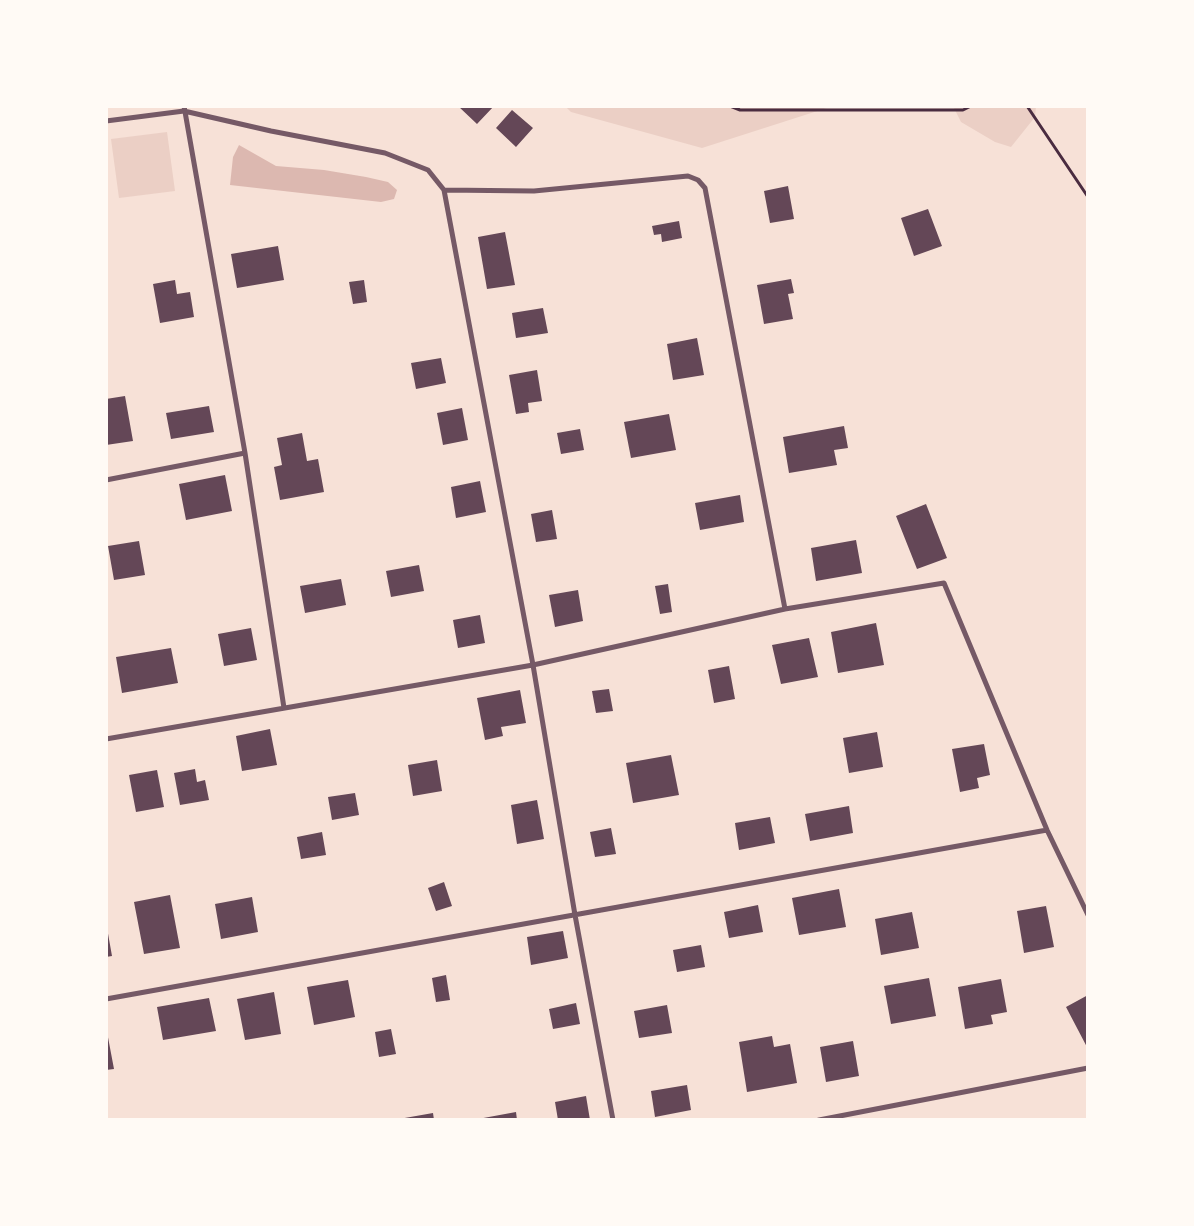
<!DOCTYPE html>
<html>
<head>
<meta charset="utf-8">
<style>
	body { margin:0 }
	#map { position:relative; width:1194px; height:1226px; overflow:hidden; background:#f7e1d7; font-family:Rubik,sans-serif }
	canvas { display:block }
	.frame { position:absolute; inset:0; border:108px solid #fffaf5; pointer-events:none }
</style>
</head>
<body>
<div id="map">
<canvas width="1194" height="1226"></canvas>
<div class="frame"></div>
</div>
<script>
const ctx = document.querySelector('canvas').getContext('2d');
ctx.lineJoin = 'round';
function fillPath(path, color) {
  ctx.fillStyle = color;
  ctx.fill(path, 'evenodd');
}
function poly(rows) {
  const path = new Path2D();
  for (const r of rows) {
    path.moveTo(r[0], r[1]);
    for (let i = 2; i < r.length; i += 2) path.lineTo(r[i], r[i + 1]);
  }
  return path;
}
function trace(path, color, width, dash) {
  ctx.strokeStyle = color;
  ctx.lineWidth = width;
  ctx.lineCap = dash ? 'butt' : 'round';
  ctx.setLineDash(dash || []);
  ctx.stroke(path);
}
fillPath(poly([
	[565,106,833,106,702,148,571,112],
	[953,106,1036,106,1035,117,1011,147,995,142,961,122],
	[167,132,175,191,119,198,111,139]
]), '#ebcfc5');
fillPath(poly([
	[239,145,276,166,324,170,366,177,388,182,397,190,394,199,381,202,230,185,233,157]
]), '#dcb8b0');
fillPath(poly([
	[458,106,494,106,477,124],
	[512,110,533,128,516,147,496,128],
	[788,186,794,219,770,223,764,191],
	[928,209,942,246,914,256,901,218],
	[679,221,682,238,662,242,661,234,654,235,652,226],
	[505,232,515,285,487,289,478,237],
	[278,246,284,280,237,288,231,254],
	[791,279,794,293,788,294,793,319,764,324,757,285],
	[175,280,177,294,190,292,194,317,160,323,153,284],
	[364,280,367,302,353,304,349,282],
	[543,308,548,333,516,338,512,313],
	[697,338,704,375,673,380,667,344],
	[441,358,446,383,416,389,411,363],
	[537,370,542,401,528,403,529,412,516,414,509,375],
	[125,396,133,441,106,445,106,399],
	[209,406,214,432,171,439,166,413],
	[462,408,468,440,443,445,437,413],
	[669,414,676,450,631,458,624,422],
	[844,426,848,448,834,450,837,465,789,473,783,437],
	[580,429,584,450,561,454,557,433],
	[302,433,307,461,318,459,324,492,280,500,274,467,282,465,277,438],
	[225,475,232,511,186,520,179,484],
	[480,481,486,512,456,518,451,487],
	[740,495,744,522,700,530,695,503],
	[926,504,947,558,917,569,896,516],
	[552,510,557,539,536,542,531,514],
	[856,540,862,573,816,581,811,548],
	[139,541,145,575,114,580,108,546],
	[419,565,424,591,391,597,386,571],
	[341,579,346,605,305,613,300,586],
	[668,584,672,612,660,614,655,586],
	[578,590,583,621,555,627,549,595],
	[480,615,485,643,458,648,453,620],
	[876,623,884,665,838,673,831,632],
	[251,628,257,660,224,666,218,634],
	[809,638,818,677,781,684,772,645],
	[171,648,178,683,122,693,116,657],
	[729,666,735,699,714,703,708,670],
	[609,689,613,711,596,713,592,691],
	[520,690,526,723,501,727,503,736,485,740,477,698],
	[270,729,277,765,242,771,236,736],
	[877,732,883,767,849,773,843,738],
	[984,744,990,775,977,778,979,788,960,792,952,749],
	[671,755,679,795,633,803,626,763],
	[437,760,442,791,413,796,408,765],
	[195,769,197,782,205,780,209,800,180,805,174,773],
	[157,770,164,807,136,812,129,775],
	[355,793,359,815,332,820,328,797],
	[537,800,544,839,517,844,511,805],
	[849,806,853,833,810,841,805,814],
	[770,817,775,843,739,850,735,823],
	[611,828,616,854,595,857,590,832],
	[322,832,326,855,301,859,297,837],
	[444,882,452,906,436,911,428,888],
	[839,889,846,927,799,935,792,898],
	[170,895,180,948,144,954,134,902],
	[252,897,258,932,221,939,215,904],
	[758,905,763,932,729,938,724,912],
	[1046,906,1054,947,1024,953,1017,911],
	[912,912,919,948,881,955,875,919],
	[106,928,107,928,112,956,106,957],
	[563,931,568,958,531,965,527,937],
	[701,945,705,967,677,972,673,950],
	[446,975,450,1000,436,1002,432,978],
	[929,978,936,1016,891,1024,884,986],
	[1001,979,1007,1012,991,1015,993,1024,965,1029,958,987],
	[348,980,355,1017,314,1025,307,987],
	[274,992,281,1034,245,1040,237,999],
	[1088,995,1088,1049,1066,1007],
	[209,998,216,1031,163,1040,157,1007],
	[576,1003,580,1024,553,1029,549,1009],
	[667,1005,672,1033,639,1038,634,1011],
	[391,1029,396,1054,379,1057,375,1032],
	[106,1032,107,1032,114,1069,106,1070],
	[772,1036,774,1047,790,1044,797,1083,747,1092,739,1042],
	[853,1041,859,1076,826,1082,820,1047],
	[687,1085,691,1110,655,1117,651,1091],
	[586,1096,590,1120,558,1120,555,1102],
	[516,1112,517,1120,479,1120,478,1119],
	[433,1113,434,1120,399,1120,399,1119]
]), '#644757');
trace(poly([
	[730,106,740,110,963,110,971,106],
	[1027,106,1088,197]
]), '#4a2c40', 3);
trace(poly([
	[184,106,245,453,284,708],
	[106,121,184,111,271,131,385,153,428,170,444,190,534,191,688,176,698,180,705,188,785,609],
	[444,190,533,665,575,915,613,1120],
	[106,480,245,453],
	[106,739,533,665,785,609,944,583,1047,830,1088,915],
	[106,999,1047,830],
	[819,1120,1088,1068]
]), '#755966', 5);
</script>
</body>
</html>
